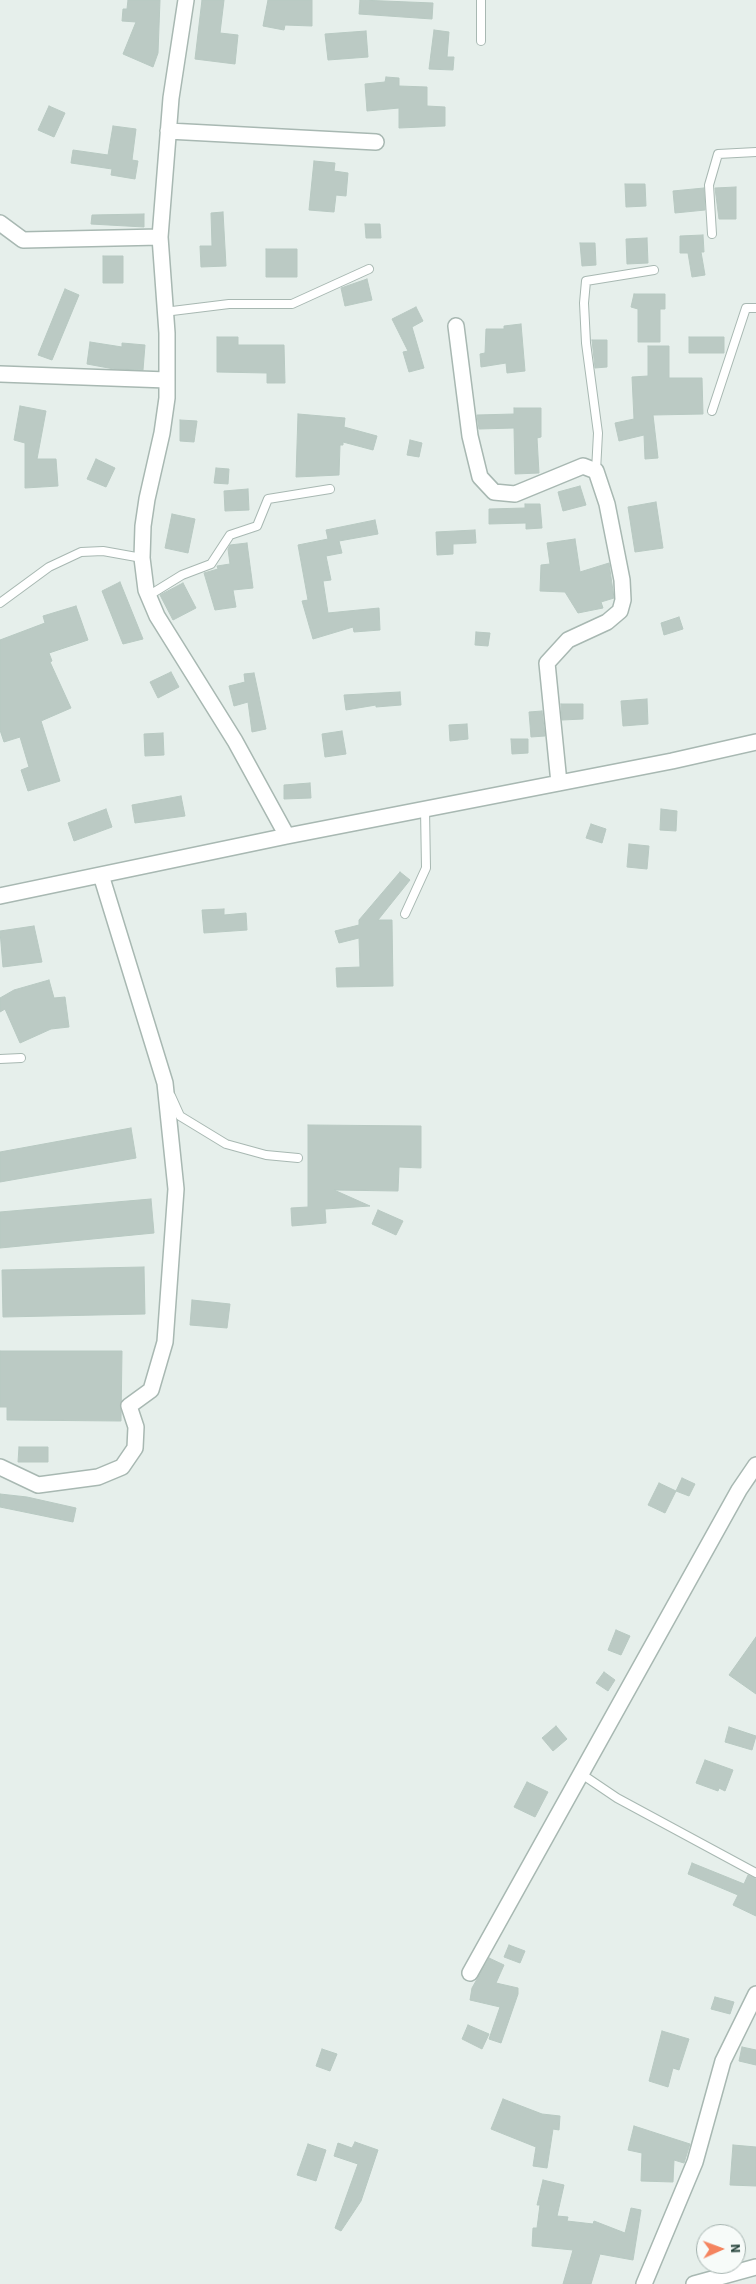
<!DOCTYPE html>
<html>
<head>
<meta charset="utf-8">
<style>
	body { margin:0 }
	#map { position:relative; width:756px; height:2284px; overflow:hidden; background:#e6efeb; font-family:"Source Sans 3",sans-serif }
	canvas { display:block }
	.north { position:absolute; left:696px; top:2224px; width:50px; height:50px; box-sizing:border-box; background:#f7fbf9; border:1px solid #a3b1ad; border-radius:50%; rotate:88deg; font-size:14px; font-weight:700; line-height:20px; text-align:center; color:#24423a }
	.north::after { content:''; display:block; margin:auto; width:18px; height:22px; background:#f4845f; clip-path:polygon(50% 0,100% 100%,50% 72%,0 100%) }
</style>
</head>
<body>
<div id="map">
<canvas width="756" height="2284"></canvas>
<div class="north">N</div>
</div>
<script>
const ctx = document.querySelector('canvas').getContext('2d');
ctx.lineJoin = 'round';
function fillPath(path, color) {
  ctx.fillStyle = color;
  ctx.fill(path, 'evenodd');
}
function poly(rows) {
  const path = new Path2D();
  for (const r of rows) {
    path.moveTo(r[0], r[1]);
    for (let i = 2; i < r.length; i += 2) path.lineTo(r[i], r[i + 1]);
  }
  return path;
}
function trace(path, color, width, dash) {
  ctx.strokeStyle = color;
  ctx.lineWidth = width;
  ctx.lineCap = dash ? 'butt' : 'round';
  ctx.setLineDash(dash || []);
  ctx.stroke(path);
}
const building = poly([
	[128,0,160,0,158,53,153,67,123,54,136,22,122,21,123,9,127,9,128,0],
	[202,0,224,0,220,33,238,35,235,64,195,59,202,0],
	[268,0,312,0,312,26,285,25,284,30,263,26,268,0],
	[360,0,433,3,432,19,359,14,360,0],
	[434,30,449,32,447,57,454,57,453,70,429,69,434,30],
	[366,31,368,57,328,60,325,34,366,31],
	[386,77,399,78,399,86,427,87,427,106,445,107,445,126,399,128,399,108,367,111,365,84,385,82,386,77],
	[49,106,65,113,54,137,38,130,49,106],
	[113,126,136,129,132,160,138,161,135,179,111,175,112,169,71,163,73,150,108,155,113,126],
	[314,161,335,163,334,171,348,173,346,196,336,195,334,212,309,210,314,161],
	[625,184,645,184,646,206,626,207,625,184],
	[736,187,736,219,719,219,715,188,736,187],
	[704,188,705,210,675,213,673,191,704,188],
	[223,212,226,266,201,267,200,246,212,246,211,213,223,212],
	[144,214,144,227,91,224,92,215,144,214],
	[365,224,380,224,381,238,366,238,365,224],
	[703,235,704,252,701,252,705,275,692,277,688,253,680,253,680,236,703,235],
	[647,238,648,263,627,264,626,239,647,238],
	[580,243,595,243,596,265,582,266,580,243],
	[266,249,297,249,297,277,266,277,266,249],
	[103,256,123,256,123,283,103,283,103,256],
	[367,279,372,300,345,306,341,288,367,279],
	[65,289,79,295,52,360,38,355,65,289],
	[634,294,665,294,665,309,660,309,660,342,638,342,638,309,631,307,634,294],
	[416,307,423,321,412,327,424,368,409,372,403,352,408,351,392,319,416,307],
	[521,324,525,371,507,373,506,363,481,367,480,354,485,353,486,329,504,329,504,326,521,324],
	[217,337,238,337,238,345,284,345,285,383,267,383,267,373,217,372,217,337],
	[689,337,724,337,724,353,689,353,689,337],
	[592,340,607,340,607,367,595,368,592,340],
	[90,342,122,347,122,343,145,345,143,370,114,369,87,364,90,342],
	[648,346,669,346,669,378,702,378,703,414,653,415,658,458,645,459,644,435,619,441,615,423,634,419,632,377,648,376,648,346],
	[20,406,46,411,37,459,56,459,58,486,25,488,25,443,14,440,20,406],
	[514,408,541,408,541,437,537,438,539,473,515,474,514,428,479,429,477,415,514,414,514,408],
	[298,414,345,418,344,427,377,436,373,450,343,442,343,445,340,445,339,475,296,477,298,414],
	[180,420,197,421,194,442,180,441,180,420],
	[410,440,422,443,419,457,407,455,410,440],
	[96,459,115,468,106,487,87,479,96,459],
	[216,468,229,469,228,484,214,483,216,468],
	[580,486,586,505,563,511,558,492,580,486],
	[248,489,249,510,225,511,224,491,248,489],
	[656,502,663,548,635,552,628,507,656,502],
	[525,504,540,504,542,528,526,529,526,523,489,524,489,509,525,508,525,504],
	[172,514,195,519,188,553,165,548,172,514],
	[375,520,378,534,339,541,342,553,326,556,331,580,323,581,328,613,379,608,380,630,354,632,353,627,313,639,302,601,308,600,298,545,328,539,326,530,375,520],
	[475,530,476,543,453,544,453,554,437,555,436,532,475,530],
	[575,539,580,572,609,563,614,598,601,602,603,608,578,613,565,592,540,591,541,565,550,564,547,543,575,539],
	[247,543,253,588,233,590,236,607,215,610,204,573,218,569,217,566,230,564,228,549,230,545,247,543],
	[120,582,143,639,123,644,102,591,120,582],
	[183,583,196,608,173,620,160,595,183,583],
	[76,606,88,640,49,653,52,661,50,662,71,708,41,721,60,781,28,791,21,770,29,767,20,737,4,742,0,730,0,640,45,623,43,616,76,606],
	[679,617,683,629,664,635,661,623,679,617],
	[476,632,490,633,488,646,475,645,476,632],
	[171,672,179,687,158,698,150,682,171,672],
	[254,673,266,729,252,732,248,702,234,706,229,686,245,682,244,674,254,673],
	[400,692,401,705,376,707,376,705,346,710,344,695,400,692],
	[647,699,648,724,623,726,621,701,647,699],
	[561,704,583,704,583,719,562,720,561,704],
	[542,711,545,736,531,737,529,712,542,711],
	[467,724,468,739,450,741,449,725,467,724],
	[342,731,346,754,325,757,322,734,342,731],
	[163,733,164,755,145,756,144,734,163,733],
	[511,739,528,739,528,753,512,754,511,739],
	[310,783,311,798,284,799,284,785,310,783],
	[181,796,185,816,135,823,132,805,181,796],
	[106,809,112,827,74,841,68,823,106,809],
	[661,809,677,811,676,831,660,830,661,809],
	[591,824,606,829,602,843,586,838,591,824],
	[629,844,649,846,647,869,627,867,629,844],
	[400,872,410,880,378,920,392,920,393,986,337,987,336,968,360,967,359,938,339,943,335,931,359,925,359,920,400,872],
	[224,909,224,915,246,913,247,930,204,933,202,910,224,909],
	[34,926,42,962,3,967,0,931,34,926],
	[49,980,54,998,65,997,69,1027,51,1029,20,1043,5,1009,0,1012,0,998,14,990,49,980],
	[308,1125,421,1126,421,1168,399,1167,398,1191,334,1190,370,1206,325,1209,326,1223,292,1226,291,1208,308,1207,308,1125],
	[131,1128,136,1158,0,1182,0,1152,131,1128],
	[151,1199,154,1233,0,1248,0,1212,151,1199],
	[378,1210,403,1221,396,1235,372,1224,378,1210],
	[144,1267,145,1314,3,1317,2,1270,144,1267],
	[192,1300,230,1304,227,1328,190,1325,192,1300],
	[0,1351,122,1351,121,1421,7,1420,7,1407,0,1407,0,1351],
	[19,1447,48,1447,48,1462,18,1462,19,1447],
	[682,1478,695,1484,689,1496,676,1491,682,1478],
	[659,1483,676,1491,665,1513,648,1505,659,1483],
	[0,1494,27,1497,76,1508,73,1522,0,1507,0,1494],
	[616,1630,630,1636,621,1655,608,1650,616,1630],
	[756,1637,756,1694,729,1675,756,1637],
	[604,1672,615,1680,608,1691,596,1683,604,1672],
	[556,1726,567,1739,553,1751,542,1738,556,1726],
	[729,1727,756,1736,752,1750,725,1742,729,1727],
	[705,1760,733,1770,725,1791,719,1788,718,1791,696,1783,705,1760],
	[527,1782,548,1792,535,1817,514,1807,527,1782],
	[692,1863,744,1884,748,1875,756,1879,756,1916,733,1905,738,1895,688,1874,692,1863],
	[509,1945,525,1951,520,1963,504,1957,509,1945],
	[489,1958,504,1965,496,1983,518,1988,518,1994,501,2043,489,2039,500,2007,470,2000,472,1988,489,1958],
	[715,1997,734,2002,730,2014,711,2009,715,1997],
	[468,2025,489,2034,482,2049,462,2039,468,2025],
	[662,2031,689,2039,679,2070,673,2068,668,2087,649,2081,662,2031],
	[742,2047,756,2050,756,2065,739,2061,742,2047],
	[322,2049,337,2054,330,2071,316,2066,322,2049],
	[503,2099,542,2114,560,2116,559,2130,553,2129,547,2168,533,2166,536,2147,491,2129,503,2099],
	[634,2126,690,2144,684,2163,674,2160,673,2182,641,2181,642,2153,628,2150,634,2126],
	[355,2142,378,2150,361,2201,341,2231,335,2228,358,2164,334,2156,338,2143,352,2148,355,2142],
	[308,2144,326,2150,316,2181,297,2175,308,2144],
	[733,2145,756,2147,756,2186,730,2185,733,2145],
	[543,2180,564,2185,557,2216,568,2217,567,2221,593,2224,594,2221,625,2233,631,2208,641,2210,633,2260,600,2254,591,2284,563,2284,573,2250,532,2246,533,2228,537,2228,540,2205,537,2205,543,2180]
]);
fillPath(building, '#bbcac4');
trace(building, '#b8c9c2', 1);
const lane = poly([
	[481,0,481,41],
	[712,234,709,185,718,154,756,152],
	[164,312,229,304,292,304,369,269],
	[712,411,746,308,756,308],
	[596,471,598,433,586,343,584,303,586,281,654,270],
	[148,596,182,575,211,564,230,535,257,526,268,499,330,489],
	[0,603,49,567,81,552,103,551,142,558],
	[405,914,426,868,425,809],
	[0,1059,21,1058],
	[171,1096,180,1116,226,1144,266,1155,298,1158],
	[580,1773,617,1798,756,1873]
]);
const street = poly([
	[186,0,171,98,160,237,167,333,167,398,162,433,147,499,143,526,142,558,146,590,157,616,235,741,287,836],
	[168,131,376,142],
	[0,223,23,240,160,237],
	[456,326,470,436,480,477,494,492,515,494,583,466,596,471,607,504,622,580,623,600,620,611,607,622,568,640,547,663,559,783],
	[0,374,167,380],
	[0,896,287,836,672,761,756,742],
	[0,1467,38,1485,98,1477,122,1467,135,1448,136,1427,129,1406,151,1390,165,1342,176,1189,165,1083,101,875],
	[470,1973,739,1490,756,1465],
	[644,2284,695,2162,723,2061,756,1994],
	[694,2284,756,2267]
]);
trace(lane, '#a8b8b2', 10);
trace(street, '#a8b8b2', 18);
trace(lane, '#fff', 8);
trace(street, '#fff', 15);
</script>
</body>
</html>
